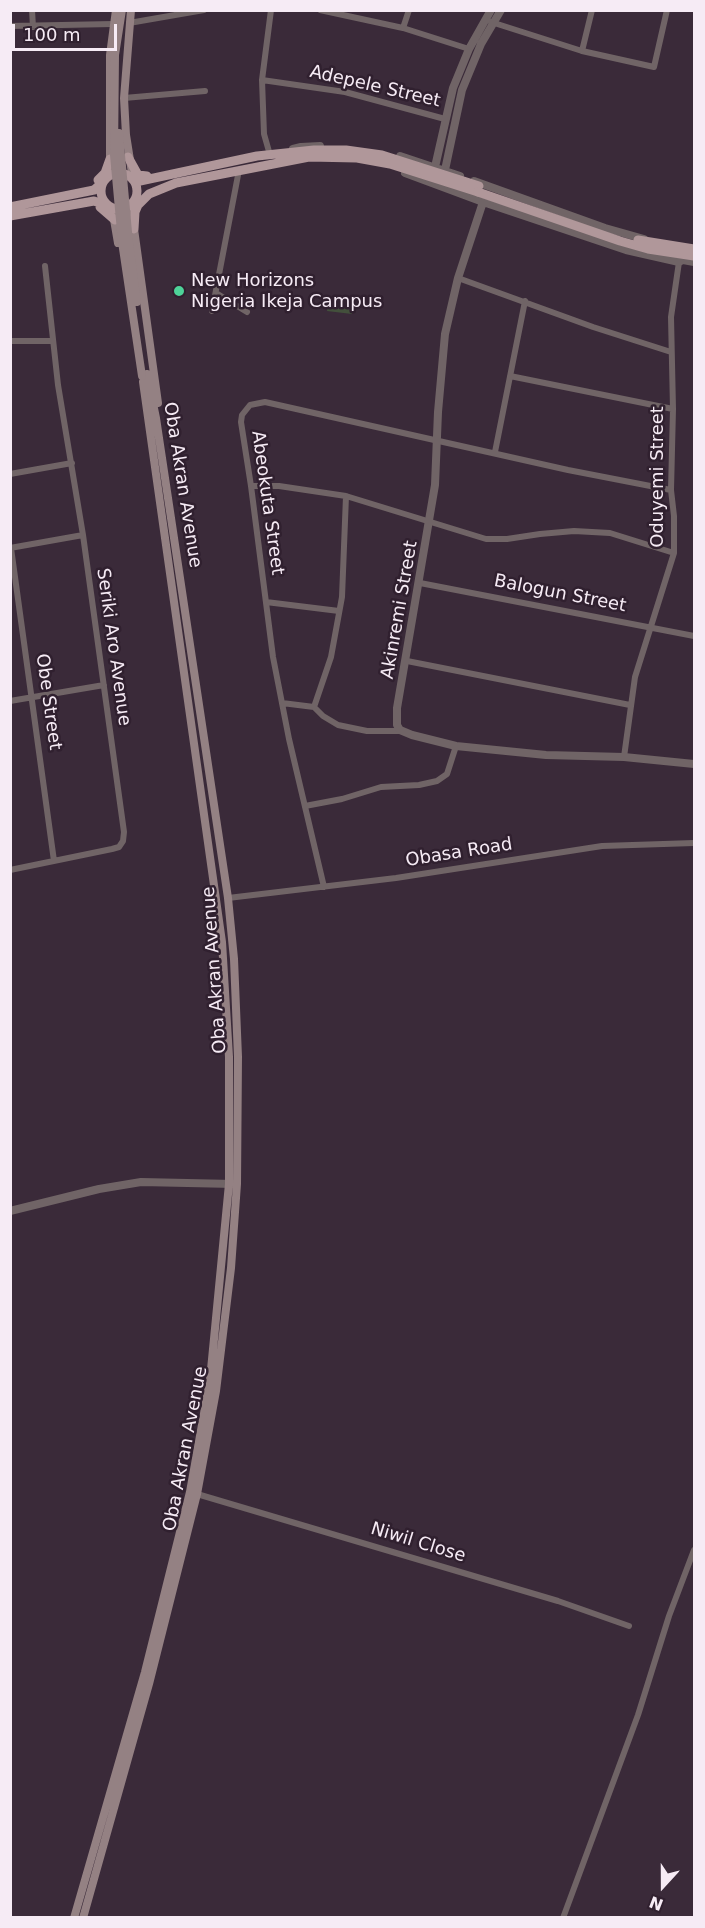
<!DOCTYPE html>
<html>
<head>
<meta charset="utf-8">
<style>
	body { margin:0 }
	#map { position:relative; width:705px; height:1928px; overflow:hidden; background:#3a2a39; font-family:"DejaVu Sans",sans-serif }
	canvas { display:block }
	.frame { position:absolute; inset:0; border:12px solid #f6ebf5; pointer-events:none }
	.north { position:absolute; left:633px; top:1856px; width:60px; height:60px; -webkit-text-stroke:4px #30202f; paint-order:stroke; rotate:201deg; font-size:16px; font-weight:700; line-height:24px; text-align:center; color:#f6ebf5 }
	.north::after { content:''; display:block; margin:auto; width:21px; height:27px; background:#f6ebf5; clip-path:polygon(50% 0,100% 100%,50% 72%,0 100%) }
	.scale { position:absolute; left:12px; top:24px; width:105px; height:27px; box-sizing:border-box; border:3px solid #f6ebf5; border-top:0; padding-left:8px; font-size:18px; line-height:21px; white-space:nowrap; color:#f6ebf5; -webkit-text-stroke:4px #30202f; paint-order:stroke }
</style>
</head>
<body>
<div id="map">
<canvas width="705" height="1928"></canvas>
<div class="frame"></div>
<div class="north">N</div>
<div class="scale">100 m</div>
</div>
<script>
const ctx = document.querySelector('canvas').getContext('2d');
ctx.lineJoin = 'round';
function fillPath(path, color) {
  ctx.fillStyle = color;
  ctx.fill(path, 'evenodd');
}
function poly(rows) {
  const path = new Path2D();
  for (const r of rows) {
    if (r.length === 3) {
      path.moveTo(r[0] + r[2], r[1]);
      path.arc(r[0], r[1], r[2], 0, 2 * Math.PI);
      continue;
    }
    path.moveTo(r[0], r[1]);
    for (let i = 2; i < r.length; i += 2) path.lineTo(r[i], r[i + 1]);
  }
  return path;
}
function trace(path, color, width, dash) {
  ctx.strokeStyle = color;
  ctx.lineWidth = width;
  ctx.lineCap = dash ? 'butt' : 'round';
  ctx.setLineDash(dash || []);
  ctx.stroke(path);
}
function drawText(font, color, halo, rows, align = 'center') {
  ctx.font = font + ' "DejaVu Sans",sans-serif';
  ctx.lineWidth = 5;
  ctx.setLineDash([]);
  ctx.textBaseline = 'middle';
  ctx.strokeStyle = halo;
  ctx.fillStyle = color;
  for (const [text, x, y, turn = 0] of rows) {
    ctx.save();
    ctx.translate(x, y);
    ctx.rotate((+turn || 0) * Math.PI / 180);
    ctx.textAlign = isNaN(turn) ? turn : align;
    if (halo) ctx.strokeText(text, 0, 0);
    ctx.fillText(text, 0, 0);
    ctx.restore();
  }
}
fillPath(poly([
	[329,299,353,302,352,314,327,311]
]), '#43503c');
trace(poly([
	[32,10,33,27],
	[320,10,403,28,469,49],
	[491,22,582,51,654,67,667,10],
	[129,23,204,10],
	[10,26,113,24],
	[403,28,409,10],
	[582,51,592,10],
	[262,80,345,92,445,119],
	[124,98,205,91],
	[270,155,264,134,262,80,271,10],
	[458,278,593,327,671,352],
	[216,293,247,312],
	[212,311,239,170],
	[10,341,52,341],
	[510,376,673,409],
	[495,452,525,301],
	[10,474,72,463],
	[251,486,279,486,346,496,486,539,507,539,540,534,574,531,610,533,674,553],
	[10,548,83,535],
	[11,548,54,861],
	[420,583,694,636],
	[266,602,339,611],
	[407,661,630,705],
	[10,701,104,685],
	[282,703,314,707,331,657,342,597,346,496],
	[314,707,323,716,338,725,367,731,402,731],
	[624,757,635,677,674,553,674,516,671,490,673,409,671,317,679,262],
	[305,806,342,799,381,787,419,785,437,781,447,774,456,746],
	[10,870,112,849,119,847,123,841,124,832,83,535,58,385,45,266],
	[324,887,289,739,273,657,251,486,241,422,242,415,250,405,265,402,568,470,671,490],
	[228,898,396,878,602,846,694,843],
	[197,1494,558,1601,629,1626],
	[563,1918,638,1715,669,1616,694,1550]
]), '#706466', 6);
trace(poly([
	[293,149,301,147,320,146],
	[400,156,460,176],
	[435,167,453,88,469,49,491,10],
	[445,170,462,90,481,44,501,10],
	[405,173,483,202,626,250,679,262,683,260,694,262],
	[474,181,605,228,644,239],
	[483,202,458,278,445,334,438,412,435,485,397,708,397,725,400,730,412,735,456,746,546,755,624,757,694,764],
	[10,1211,99,1189,141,1182,234,1184]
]), '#706466', 8);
trace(poly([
	[131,10,124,98,126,135,133,179],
	[104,181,110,171,110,55,116,10],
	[133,203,134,229,158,403],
	[112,208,118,243],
	[74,1918,145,1672,190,1492,210,1380,229,1184,229,1057,222,942,143,382],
	[83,1918,149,1684,197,1494,216,1391,231,1268,237,1184,238,1057,234,959,228,898,156,418,147,374]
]), '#948183', 8);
trace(poly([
	[128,157,138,175,147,176],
	[119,191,18],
	[133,179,140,181,257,156,314,150,346,150,382,155,479,186],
	[98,180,105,173,110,159],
	[10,207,94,190,102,183],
	[100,207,115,220],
	[10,216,94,201,108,206],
	[134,229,135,212,138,205,149,194,176,183,309,157,357,158,390,164,478,192]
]), '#b0979a', 9);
trace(poly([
	[122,10,115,55,114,155,122,242,142,376],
	[119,133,129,243,137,302]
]), '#948183', 8);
trace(poly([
	[478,192,620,241,648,249,694,256],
	[638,240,694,249]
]), '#b0979a', 9);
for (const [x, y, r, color] of [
	[179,291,6,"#4ed399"]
]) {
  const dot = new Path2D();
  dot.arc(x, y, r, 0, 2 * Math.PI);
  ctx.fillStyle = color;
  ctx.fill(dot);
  trace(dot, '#30202f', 2);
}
drawText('18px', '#f6ebf5', '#30202f', [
	["Adepele Street",375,87,13],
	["Oduyemi Street",658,477,-90],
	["Oba Akran Avenue",182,485,81],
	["Abeokuta Street",267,503,82],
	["Balogun Street",560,594,11],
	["Akinremi Street",400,610,-80],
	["Seriki Aro Avenue",113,647,82],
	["Obe Street",48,702,82],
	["Obasa Road",459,853,-9],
	["Oba Akran Avenue",215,970,-94],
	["Oba Akran Avenue",186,1449,-79],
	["Niwil Close",418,1543,17]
]);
drawText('18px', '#f6ebf5', '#30202f', [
	["New Horizons",191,281],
	["Nigeria Ikeja Campus",191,302]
], 'left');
</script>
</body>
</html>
